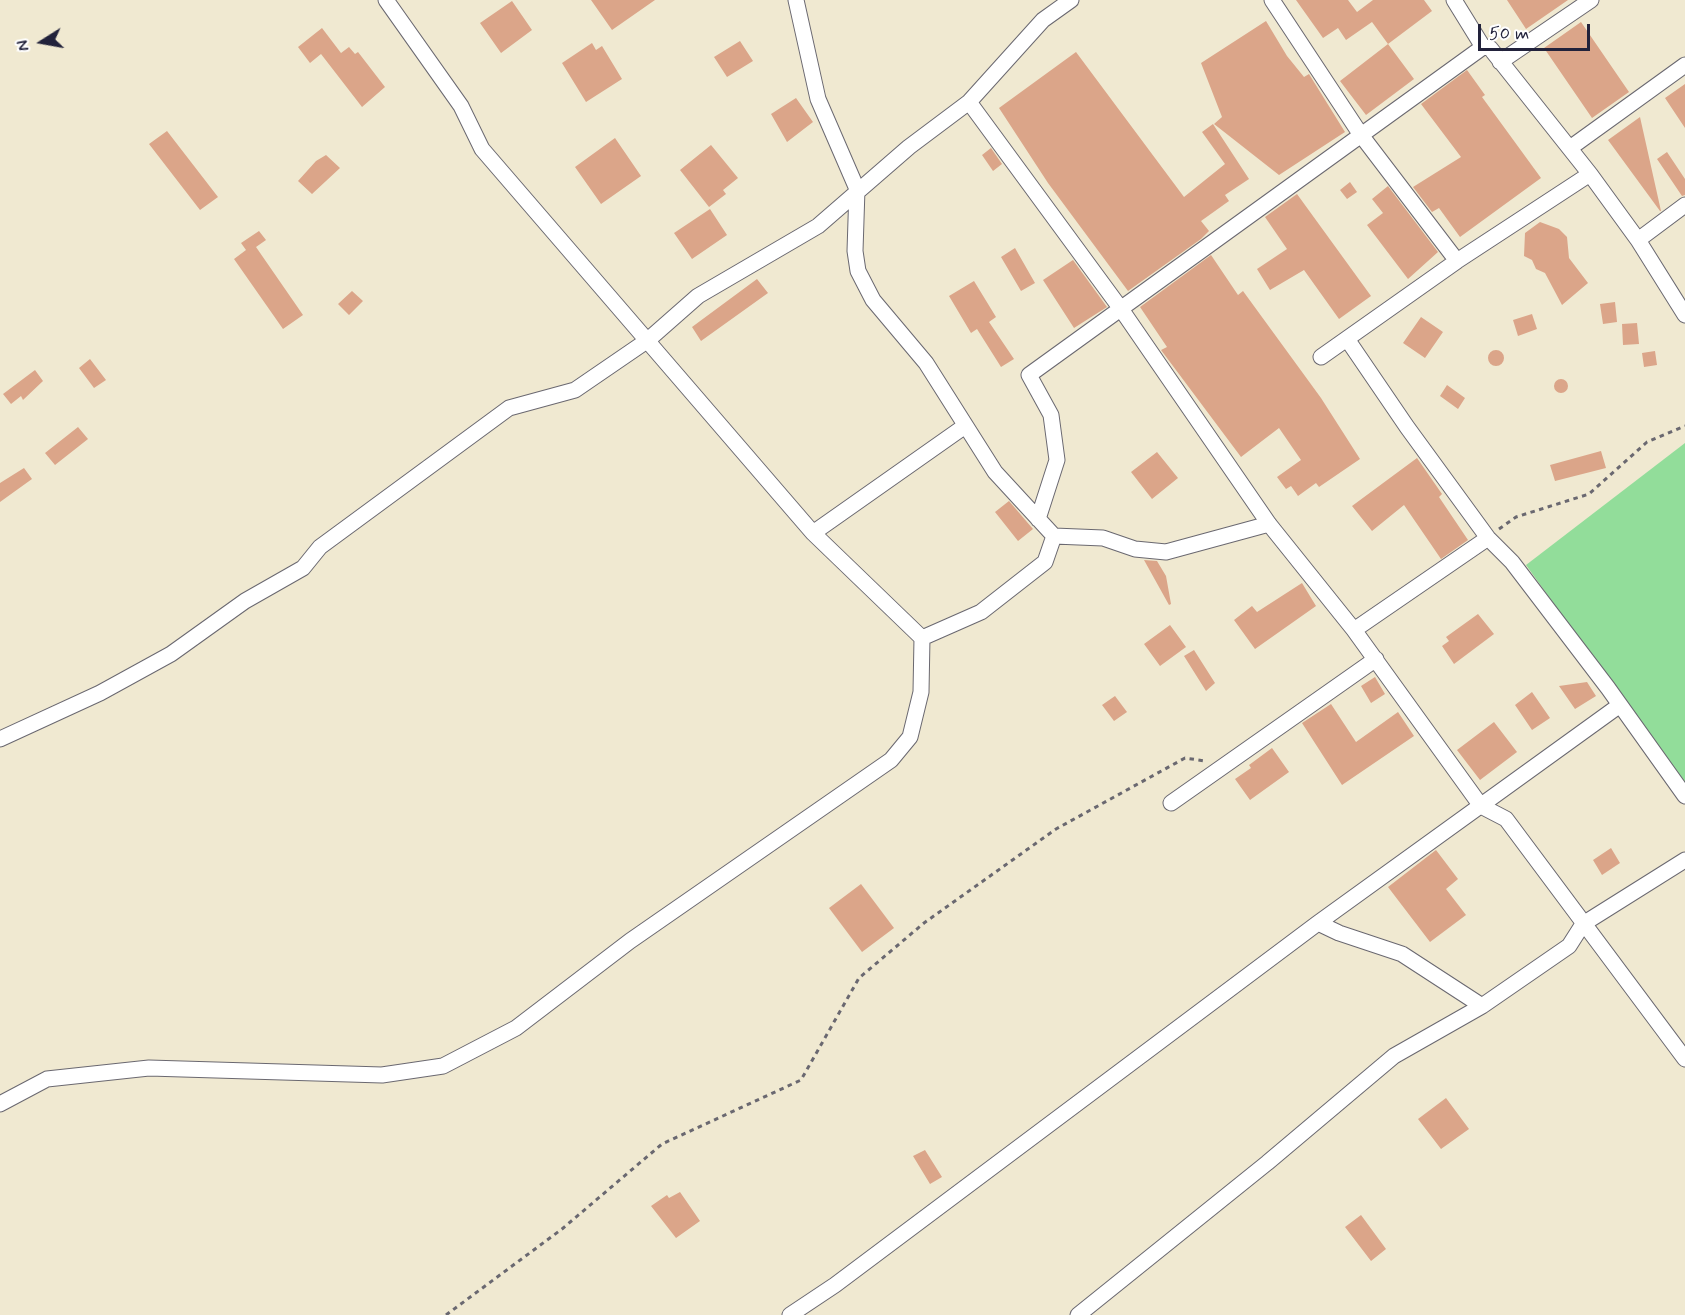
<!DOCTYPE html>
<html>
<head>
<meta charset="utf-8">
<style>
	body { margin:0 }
	#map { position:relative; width:1685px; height:1315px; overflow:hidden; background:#f0e9d1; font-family:Mynerve,sans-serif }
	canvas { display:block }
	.north { position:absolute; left:12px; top:12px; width:60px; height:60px; -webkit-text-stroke:4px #fff; paint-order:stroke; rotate:259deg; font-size:16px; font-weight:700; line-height:24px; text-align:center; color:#22223b }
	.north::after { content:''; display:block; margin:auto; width:21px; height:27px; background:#22223b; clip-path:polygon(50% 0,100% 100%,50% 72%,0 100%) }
	.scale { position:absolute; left:1478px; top:24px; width:112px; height:27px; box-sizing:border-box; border:3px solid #22223b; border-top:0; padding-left:8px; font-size:18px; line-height:21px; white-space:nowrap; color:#22223b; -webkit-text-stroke:4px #fff; paint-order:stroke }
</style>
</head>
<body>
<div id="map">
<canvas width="1685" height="1315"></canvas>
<div class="north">N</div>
<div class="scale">50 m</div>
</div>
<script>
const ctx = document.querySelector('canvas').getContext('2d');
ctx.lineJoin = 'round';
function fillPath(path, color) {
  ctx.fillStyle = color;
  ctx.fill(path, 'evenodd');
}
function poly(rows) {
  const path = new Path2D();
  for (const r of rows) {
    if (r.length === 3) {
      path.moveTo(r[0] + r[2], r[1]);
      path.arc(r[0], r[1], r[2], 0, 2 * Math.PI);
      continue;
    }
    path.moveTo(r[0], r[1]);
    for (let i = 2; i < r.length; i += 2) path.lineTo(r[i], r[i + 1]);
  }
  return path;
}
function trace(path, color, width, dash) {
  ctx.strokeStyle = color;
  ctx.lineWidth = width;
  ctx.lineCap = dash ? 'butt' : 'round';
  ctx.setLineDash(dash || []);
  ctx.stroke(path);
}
fillPath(poly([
	[1685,443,1685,787,1526,565]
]), '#92dd9a');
fillPath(poly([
	[591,0,655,0,612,30],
	[1296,0,1348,0,1357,12,1373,0,1424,0,1432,11,1388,44,1372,22,1346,40,1338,28,1323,38],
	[1507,0,1568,0,1526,29],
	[512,1,532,30,501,53,480,23],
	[1266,21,1287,56,1304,77,1309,74,1345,132,1279,175,1214,124,1222,117,1201,63],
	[1581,22,1629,92,1592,118,1544,48],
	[322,28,341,53,349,47,355,54,358,52,385,87,362,107,321,54,310,63,298,47],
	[740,41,753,61,727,77,714,57],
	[592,43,596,50,602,46,622,79,586,102,562,63],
	[1388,44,1414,79,1366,115,1340,81],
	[1076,52,1184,197,1225,164,1202,132,1213,124,1249,179,1225,195,1229,201,1201,221,1209,231,1201,239,1128,291,1048,183,999,108],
	[1467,70,1485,95,1482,97,1541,178,1460,237,1439,208,1432,212,1413,187,1461,157,1421,104],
	[1685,84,1685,128,1665,98],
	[796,98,813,122,787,142,771,114],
	[1640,117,1661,211,1660,211,1608,140],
	[167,131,218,197,200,210,149,144],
	[615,138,641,176,601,204,575,167],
	[711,145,738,178,723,190,726,194,709,207,680,170],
	[991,148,1002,164,993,171,982,155],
	[1667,152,1685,179,1685,195,1682,196,1657,159],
	[326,155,340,168,312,194,298,181,316,161],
	[1350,182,1357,192,1347,199,1340,190],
	[1388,186,1438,252,1408,279,1367,225,1383,213,1372,199],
	[1297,194,1371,296,1339,319,1304,270,1270,290,1257,269,1287,249,1265,217],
	[710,209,727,235,692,259,674,233],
	[1540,222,1559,229,1567,237,1569,258,1588,283,1562,305,1545,273,1536,269,1532,260,1524,256,1525,233],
	[259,231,266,240,256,247,303,315,283,329,234,259,246,250,241,243],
	[1015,248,1035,283,1021,291,1001,257],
	[1211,255,1238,295,1243,291,1321,398,1360,459,1319,487,1316,483,1298,496,1291,486,1286,489,1277,477,1301,460,1279,428,1241,457,1161,350,1167,347,1140,307],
	[1073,260,1107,307,1074,328,1043,280],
	[757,279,768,293,701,341,692,327],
	[974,281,996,317,989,322,1014,359,1001,367,977,329,971,333,949,296],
	[352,291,363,301,349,315,338,304],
	[1615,302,1617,322,1603,324,1600,304],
	[1532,314,1537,329,1518,336,1513,320],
	[1421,317,1443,332,1425,358,1403,343],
	[1637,323,1639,344,1623,345,1622,324],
	[1496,358,8],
	[1655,351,1657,365,1644,367,1642,353],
	[90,359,106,380,94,388,79,368],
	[35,370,43,381,23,400,21,396,11,404,3,394],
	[1561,386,7],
	[1447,385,1465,398,1458,409,1440,396],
	[78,427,88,439,55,465,45,453],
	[1601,451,1606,468,1555,481,1550,465],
	[1157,452,1178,478,1152,499,1131,472],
	[1417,458,1442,494,1439,497,1468,540,1441,559,1404,505,1372,531,1352,506],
	[24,468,32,479,0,502,0,483],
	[1009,501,1033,529,1018,541,995,512],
	[1144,560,1157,561,1166,576,1171,604,1169,605],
	[1302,583,1316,606,1255,649,1234,620,1252,606,1257,612],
	[1478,614,1494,634,1454,664,1442,646,1449,641,1446,637],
	[1170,625,1186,647,1160,666,1144,644],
	[1194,650,1215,683,1206,691,1184,656],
	[1375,677,1385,694,1371,703,1361,686],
	[1587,682,1596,696,1575,709,1559,686],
	[1532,692,1550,718,1532,730,1515,705],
	[1115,696,1127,712,1114,721,1102,705],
	[1331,704,1356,742,1398,712,1414,736,1342,785,1302,723],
	[1494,722,1517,752,1480,780,1457,750],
	[1272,748,1289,772,1250,800,1235,779,1251,768,1249,765],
	[1611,848,1620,863,1602,875,1593,860],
	[1436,850,1458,879,1446,889,1466,915,1430,942,1388,887],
	[861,884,894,928,862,952,829,908],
	[1446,1098,1469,1129,1441,1149,1418,1119],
	[925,1150,942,1177,930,1184,913,1156],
	[680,1192,700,1221,676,1238,651,1206,667,1195,669,1198],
	[1361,1215,1386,1249,1371,1261,1345,1227]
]), '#dba589');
const street = poly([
	[386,0,461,106,482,149,813,533,922,638,981,612,1045,562,1054,536],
	[796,0,818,99,857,189,855,251,858,271,873,300,926,363,995,472,1054,536,1103,538,1135,549,1166,552,1269,524],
	[1272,0,1361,135,1457,261],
	[1454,0,1483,47,1490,48,1590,174,1638,240,1685,315],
	[1500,62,1591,0],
	[969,102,1121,309,1269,524,1354,630,1481,806,1506,819,1685,1059],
	[1570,148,1685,65],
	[1638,240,1685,205],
	[1347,339,1407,427,1488,538,1512,562,1608,688,1685,796],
	[1321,357,1457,261,1590,174],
	[1038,519,1057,460,1051,415,1029,375,1483,47],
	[813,533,965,426],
	[1354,630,1488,538],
	[0,739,100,693,171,654,245,601,303,568,320,547,509,408,575,390,648,340,698,296,818,226,909,147,969,102,1043,20,1071,0],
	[1171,803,1376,659],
	[1318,923,1339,933,1402,954,1482,1006],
	[0,1104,47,1079,149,1068,382,1075,443,1066,516,1028,630,941,891,760,910,737,921,692,922,638],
	[790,1315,835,1285,1318,923,1620,705],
	[1078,1315,1267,1163,1394,1056,1482,1006,1569,946,1583,924,1685,860]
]);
trace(street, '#6a6870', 17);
trace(poly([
	[1499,529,1516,517,1589,494,1647,442,1685,426],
	[446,1315,562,1229,662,1144,801,1080,859,978,924,923,1056,829,1185,758,1205,761]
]), '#6a6870', 3, [4.5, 4.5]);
trace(street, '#fff', 15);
</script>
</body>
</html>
